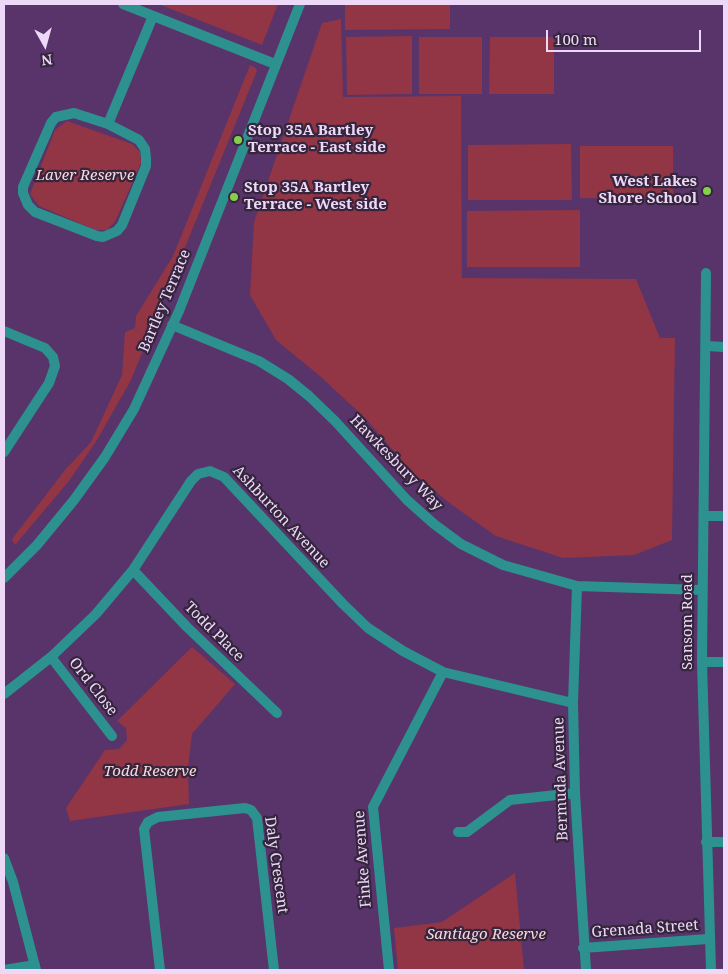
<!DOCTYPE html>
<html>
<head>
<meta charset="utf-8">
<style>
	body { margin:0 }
	#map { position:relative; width:728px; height:974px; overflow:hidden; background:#58346a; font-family:"Noto Serif",serif }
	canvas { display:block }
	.frame { position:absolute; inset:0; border:5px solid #edd8f8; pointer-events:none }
	.north { position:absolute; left:20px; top:20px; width:50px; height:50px; -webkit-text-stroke:4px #35253d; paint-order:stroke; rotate:173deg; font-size:14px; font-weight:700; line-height:20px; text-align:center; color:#edd8f8 }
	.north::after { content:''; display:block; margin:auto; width:18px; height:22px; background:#edd8f8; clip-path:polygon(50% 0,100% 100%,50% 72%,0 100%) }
	.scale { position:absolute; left:546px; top:30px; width:155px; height:22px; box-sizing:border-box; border:2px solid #edd8f8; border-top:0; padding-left:6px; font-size:15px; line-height:18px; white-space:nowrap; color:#edd8f8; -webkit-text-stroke:4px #35253d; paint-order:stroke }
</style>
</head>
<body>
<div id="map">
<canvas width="728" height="974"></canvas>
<div class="frame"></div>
<div class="north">N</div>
<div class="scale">100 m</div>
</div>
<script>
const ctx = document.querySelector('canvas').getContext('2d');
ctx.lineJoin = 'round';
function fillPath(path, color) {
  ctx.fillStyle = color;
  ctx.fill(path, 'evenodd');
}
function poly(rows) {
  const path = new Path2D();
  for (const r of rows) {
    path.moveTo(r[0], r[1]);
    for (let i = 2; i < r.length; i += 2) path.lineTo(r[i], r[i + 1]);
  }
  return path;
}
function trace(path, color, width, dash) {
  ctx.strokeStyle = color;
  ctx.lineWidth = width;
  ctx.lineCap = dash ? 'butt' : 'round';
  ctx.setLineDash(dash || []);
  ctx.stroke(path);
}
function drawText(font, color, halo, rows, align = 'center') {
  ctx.font = font + ' "Noto Serif",serif';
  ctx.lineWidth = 4.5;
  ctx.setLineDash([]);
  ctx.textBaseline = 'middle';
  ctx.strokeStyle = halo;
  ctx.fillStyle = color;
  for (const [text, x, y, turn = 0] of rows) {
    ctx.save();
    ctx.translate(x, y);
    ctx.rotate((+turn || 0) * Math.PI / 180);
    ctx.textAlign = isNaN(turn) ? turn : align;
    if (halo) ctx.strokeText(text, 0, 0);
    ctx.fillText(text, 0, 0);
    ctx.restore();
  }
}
fillPath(poly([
	[158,4,278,4,262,45],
	[345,4,450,4,450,29,345,30],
	[341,19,343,97,461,96,462,278,636,279,660,338,675,338,672,540,634,555,563,558,496,536,452,505,412,472,366,419,321,377,276,340,250,295,254,222,322,23],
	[412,36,412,94,347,95,346,37],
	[419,37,482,37,482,94,419,94],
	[490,37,554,37,554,94,489,94],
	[250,65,256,68,257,71,131,380,97,440,69,481,15,545,12,539,65,470,91,442,122,375,125,332,135,328,136,316,173,256],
	[67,121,132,144,140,152,141,163,115,222,107,230,95,230,39,206,30,194,55,130],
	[571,144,572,200,468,200,468,145],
	[580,146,673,146,673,199,580,198],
	[580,210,580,267,467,267,467,211],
	[192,647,235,684,192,734,188,768,189,804,70,821,66,808,105,750,119,749,127,740,126,728,117,721],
	[515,873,524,970,398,970,394,928,442,922]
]), '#923544');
trace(poly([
	[123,4,275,64],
	[108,124,139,140,145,149,146,158,146,166,122,225,117,231,103,237,97,236,35,212,28,205,23,193,23,187,51,123,56,117,74,113,108,124,153,16],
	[706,273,702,662,711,970],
	[172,325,259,361,288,379,309,396,335,421,407,500,434,524,461,544,503,565,577,586,702,590],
	[4,331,45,348,53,357,55,366,49,383,4,452],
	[706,346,724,347],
	[705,516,724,516],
	[133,570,187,627,277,713],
	[577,586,573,703,575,793,586,970],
	[51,657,112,736],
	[702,662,724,662],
	[4,694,51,657,96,614,133,570,191,481,198,474,210,471,224,477,343,604,368,628,403,651,443,672,573,703],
	[458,832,467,832,510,800,575,793],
	[706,842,724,842],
	[4,858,13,882,36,970],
	[583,948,708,939],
	[4,970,35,965],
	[160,970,144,829,148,822,158,817,245,808,251,810,257,818,274,970],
	[389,970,373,807,443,672]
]), '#2c918f', 10);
trace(poly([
	[4,578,37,545,74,500,105,457,134,409,179,311,300,4]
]), '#2c918f', 10);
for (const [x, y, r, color] of [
	[238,140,5,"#86cf4c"],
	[707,191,5,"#86cf4c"],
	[234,197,5,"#86cf4c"]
]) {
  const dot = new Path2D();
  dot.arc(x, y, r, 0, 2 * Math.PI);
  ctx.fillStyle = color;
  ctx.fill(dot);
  trace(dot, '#35253d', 2);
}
drawText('bold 15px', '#edd8f8', '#35253d', [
	["Stop 35A Bartley",248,131],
	["Terrace - East side",248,148],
	["West Lakes",697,182,"right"],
	["Shore School",697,199,"right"],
	["Stop 35A Bartley",244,188],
	["Terrace - West side",244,205]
], 'left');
drawText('italic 15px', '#f8d9db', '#35253d', [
	["Laver Reserve",85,176],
	["Todd Reserve",150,772],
	["Santiago Reserve",486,935]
]);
drawText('15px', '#edd8f8', '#35253d', [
	["Bartley Terrace",165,301,-67],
	["Hawkesbury Way",396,463,46],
	["Ashburton Avenue",281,517,47],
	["Sansom Road",688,622,-90],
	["Todd Place",214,632,45],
	["Ord Close",93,687,52],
	["Bermuda Avenue",561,779,-92],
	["Finke Avenue",363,859,-94],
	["Daly Crescent",276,865,82],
	["Grenada Street",645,929,-4]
]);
</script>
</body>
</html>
